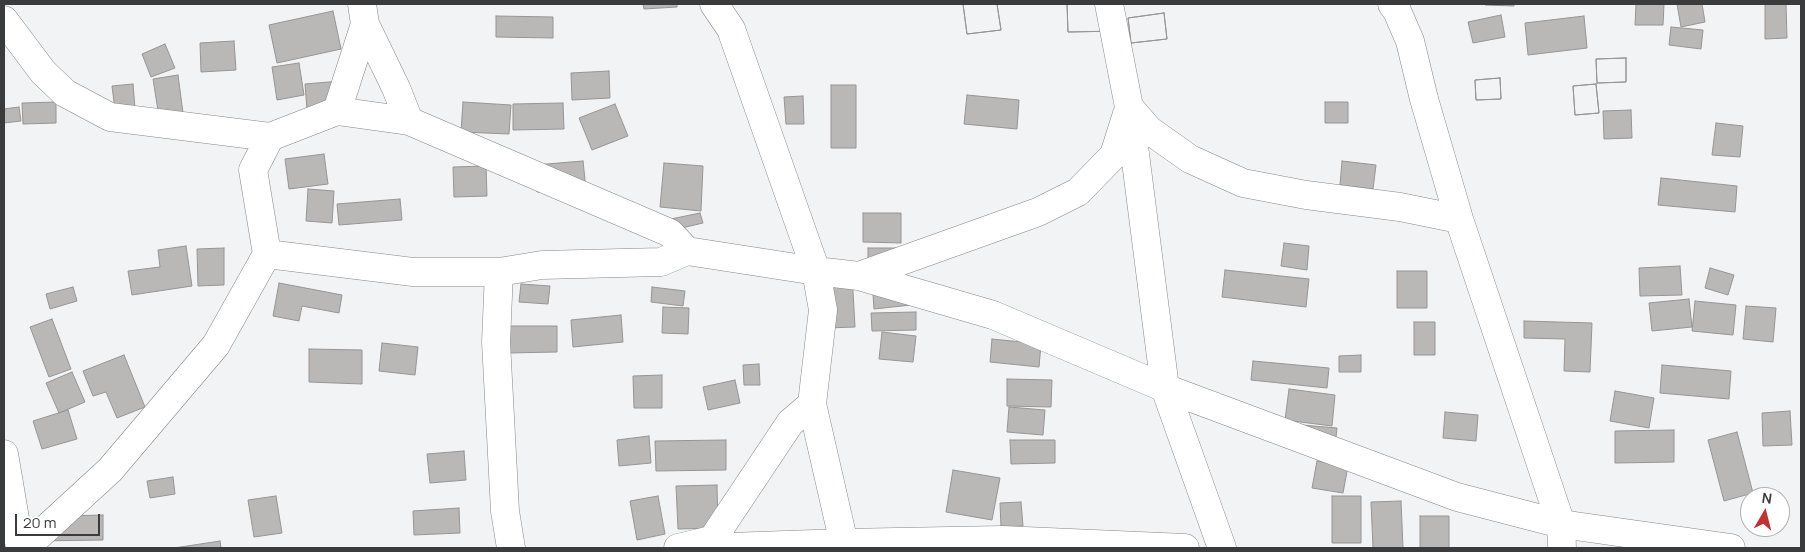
<!DOCTYPE html>
<html>
<head>
<meta charset="utf-8">
<style>
	body { margin:0 }
	#map { position:relative; width:1805px; height:552px; overflow:hidden; background:#f1f3f5; font-family:Manrope,sans-serif }
	canvas { display:block }
	.frame { position:absolute; inset:0; border:5px solid #3a3b3c; pointer-events:none }
	.north { position:absolute; left:1740px; top:487px; width:50px; height:50px; box-sizing:border-box; background:#fff; border:1px solid #b0b1b1; border-radius:50%; rotate:8deg; font-size:14px; font-weight:700; line-height:20px; text-align:center; color:#3a3b3c }
	.north::after { content:''; display:block; margin:auto; width:18px; height:22px; background:#c13231; clip-path:polygon(50% 0,100% 100%,50% 72%,0 100%) }
	.scale { position:absolute; left:15px; top:514px; width:85px; height:22px; box-sizing:border-box; border:2px solid #3a3b3c; border-top:0; padding-left:6px; font-size:15px; line-height:18px; white-space:nowrap; color:#3a3b3c; -webkit-text-stroke:4px #fff; paint-order:stroke }
</style>
</head>
<body>
<div id="map">
<canvas width="1805" height="552"></canvas>
<div class="frame"></div>
<div class="north">N</div>
<div class="scale">20 m</div>
</div>
<script>
const ctx = document.querySelector('canvas').getContext('2d');
ctx.lineJoin = 'round';
function fillPath(path, color) {
  ctx.fillStyle = color;
  ctx.fill(path, 'evenodd');
}
function poly(rows) {
  const path = new Path2D();
  for (const r of rows) {
    path.moveTo(r[0], r[1]);
    for (let i = 2; i < r.length; i += 2) path.lineTo(r[i], r[i + 1]);
  }
  return path;
}
function trace(path, color, width, dash) {
  ctx.strokeStyle = color;
  ctx.lineWidth = width;
  ctx.lineCap = dash ? 'butt' : 'round';
  ctx.setLineDash(dash || []);
  ctx.stroke(path);
}
const building = poly([
	[643,4,677,4,677,7,644,9,643,4],
	[963,4,997,4,1001,30,967,34,963,4],
	[963,4,997,4,1001,30,967,34,963,4],
	[1067,4,1118,4,1119,31,1068,32,1067,4],
	[1067,4,1118,4,1119,31,1068,32,1067,4],
	[1485,4,1514,4,1514,6,1485,5,1485,4],
	[1636,4,1664,4,1663,25,1635,25,1636,4],
	[1677,4,1702,4,1705,22,1681,27,1677,4],
	[1765,4,1786,4,1787,38,1765,39,1765,4],
	[333,11,341,49,277,63,269,25,333,11],
	[1164,13,1167,39,1131,43,1128,18,1164,13],
	[1164,13,1167,39,1131,43,1128,18,1164,13],
	[1501,15,1505,37,1473,43,1468,22,1501,15],
	[496,16,553,17,553,38,496,37,496,16],
	[1584,16,1587,48,1528,55,1525,23,1584,16],
	[1671,27,1703,30,1701,49,1669,45,1671,27],
	[234,41,236,70,201,72,200,43,234,41],
	[165,44,175,68,151,77,142,54,165,44],
	[1626,58,1626,82,1597,83,1596,59,1626,58],
	[1626,58,1626,82,1597,83,1596,59,1626,58],
	[299,63,304,95,277,100,272,67,299,63],
	[609,71,610,98,572,100,571,73,609,71],
	[178,75,183,113,159,117,153,79,178,75],
	[1500,78,1501,99,1476,100,1475,80,1500,78],
	[1500,78,1501,99,1476,100,1475,80,1500,78],
	[341,81,343,107,307,110,305,84,341,81],
	[133,84,135,108,115,110,112,86,133,84],
	[1596,84,1599,113,1575,115,1573,86,1596,84],
	[1596,84,1599,113,1575,115,1573,86,1596,84],
	[831,85,856,85,856,148,831,148,831,85],
	[967,95,1019,100,1017,129,964,124,967,95],
	[803,96,804,124,786,124,784,97,803,96],
	[56,102,56,123,23,124,22,103,56,102],
	[463,102,511,105,509,134,461,132,463,102],
	[1325,102,1348,102,1348,123,1325,123,1325,102],
	[563,103,564,129,513,130,513,104,563,103],
	[615,104,628,136,592,150,579,118,615,104],
	[19,107,21,121,4,123,4,109,19,107],
	[1631,110,1632,138,1604,139,1603,111,1631,110],
	[1716,123,1743,126,1740,157,1712,155,1716,123],
	[324,154,328,184,289,189,285,159,324,154],
	[583,161,586,189,537,192,535,165,583,161],
	[1342,161,1376,165,1373,189,1340,185,1342,161],
	[664,163,703,166,701,211,660,207,664,163],
	[486,166,487,196,454,197,453,167,486,166],
	[1661,178,1737,186,1735,212,1658,205,1661,178],
	[308,189,334,191,332,223,306,221,308,189],
	[400,199,402,220,339,225,337,204,400,199],
	[700,213,703,223,673,230,671,219,700,213],
	[863,213,901,213,901,243,863,242,863,213],
	[1284,243,1309,246,1307,270,1281,266,1284,243],
	[186,246,192,286,132,295,128,271,160,267,158,250,186,246],
	[224,248,224,285,198,286,197,249,224,248],
	[868,248,901,248,868,272,868,248],
	[1680,266,1682,295,1640,296,1639,268,1680,266],
	[1710,268,1734,275,1728,295,1705,288,1710,268],
	[1225,270,1309,279,1306,307,1222,297,1225,270],
	[1397,271,1427,271,1427,308,1397,308,1397,271],
	[852,274,855,327,827,328,824,276,852,274],
	[907,276,911,305,874,309,872,280,907,276],
	[279,283,342,295,339,313,302,306,299,321,273,316,279,283],
	[521,284,550,286,548,304,519,302,521,284],
	[73,287,77,301,50,309,46,294,73,287],
	[652,287,685,291,683,306,651,302,652,287],
	[1689,299,1692,327,1652,331,1649,303,1689,299],
	[1695,301,1736,305,1733,335,1692,331,1695,301],
	[1746,306,1776,308,1773,342,1743,339,1746,306],
	[663,307,689,308,688,334,662,333,663,307],
	[916,312,916,330,872,331,871,313,916,312],
	[621,315,623,342,573,347,571,320,621,315],
	[52,319,71,369,49,377,30,327,52,319],
	[1524,321,1592,323,1590,372,1564,371,1565,339,1524,338,1524,321],
	[1414,322,1435,322,1435,355,1414,355,1414,322],
	[508,326,557,326,557,352,508,353,508,326],
	[882,332,916,336,913,362,879,359,882,332],
	[992,339,1041,344,1039,367,990,362,992,339],
	[382,343,418,347,415,375,379,371,382,343],
	[309,349,362,350,362,384,309,382,309,349],
	[124,355,145,407,117,418,106,392,93,396,83,371,124,355],
	[1361,355,1361,372,1339,372,1339,356,1361,355],
	[1253,361,1329,368,1327,388,1251,380,1253,361],
	[759,364,760,385,744,385,743,365,759,364],
	[1662,365,1731,371,1729,399,1660,393,1662,365],
	[72,372,85,402,59,413,46,383,72,372],
	[662,375,662,408,634,408,633,376,662,375],
	[1007,379,1052,380,1051,407,1007,406,1007,379],
	[735,380,740,403,708,410,703,387,735,380],
	[1289,389,1335,395,1332,426,1285,420,1289,389],
	[1615,391,1654,398,1649,428,1610,421,1615,391],
	[1009,407,1045,410,1043,435,1007,432,1009,407],
	[68,410,77,439,42,449,33,421,68,410],
	[1790,411,1792,445,1763,446,1762,413,1790,411],
	[1445,412,1478,415,1476,441,1443,438,1445,412],
	[1302,425,1337,428,1334,455,1302,425],
	[1674,430,1674,462,1615,463,1615,431,1674,430],
	[1737,432,1753,493,1724,501,1708,440,1737,432],
	[649,436,651,463,619,466,617,440,649,436],
	[726,440,726,470,656,471,655,441,726,440],
	[1010,440,1055,440,1055,463,1011,464,1010,440],
	[464,451,466,480,430,483,427,454,464,451],
	[1317,461,1348,466,1343,493,1312,488,1317,461],
	[953,470,1000,478,992,520,946,512,953,470],
	[173,477,175,494,150,498,147,481,173,477],
	[717,485,718,528,678,529,676,486,717,485],
	[276,496,282,533,254,537,248,500,276,496],
	[658,496,665,534,637,540,630,501,658,496],
	[1332,496,1361,496,1361,543,1332,543,1332,496],
	[1401,501,1403,548,1373,548,1371,502,1401,501],
	[1021,502,1023,526,1001,527,1000,503,1021,502],
	[459,508,460,533,414,535,413,511,459,508],
	[103,515,103,540,34,541,33,517,103,515],
	[1420,516,1449,516,1449,548,1420,548,1420,516],
	[220,541,221,548,174,548,220,541]
]);
fillPath(building, '#bab7b7');
trace(building, '#979494', 1);
const minor = poly([
	[362,4,365,24,396,88,409,121],
	[714,4,731,29,816,271,823,310,812,404,845,548],
	[1109,4,1129,107,1165,388,1222,548],
	[1392,4,1397,11,1410,41,1424,99,1459,219,1561,524,1562,548],
	[4,20,43,72,65,93,110,117,270,137,337,111,409,121,670,233,687,251],
	[1129,107,1149,130,1190,159,1243,183,1306,195,1400,207,1459,219],
	[337,111,365,24],
	[267,254,413,272,499,272,542,265,661,262,687,251,816,271,859,276,993,315,1165,388,1457,497,1561,524,1731,548],
	[499,272,496,342,505,511,511,548],
	[859,276,1038,212,1078,192,1114,155,1127,114],
	[4,454,20,548],
	[712,540,790,423,812,404],
	[25,548,110,470,216,345,267,254,253,170,270,137],
	[678,548,712,540,729,547,843,543,1002,540,1185,548]
]);
trace(minor, '#858789', 29);
trace(minor, '#fff', 28);
</script>
</body>
</html>
